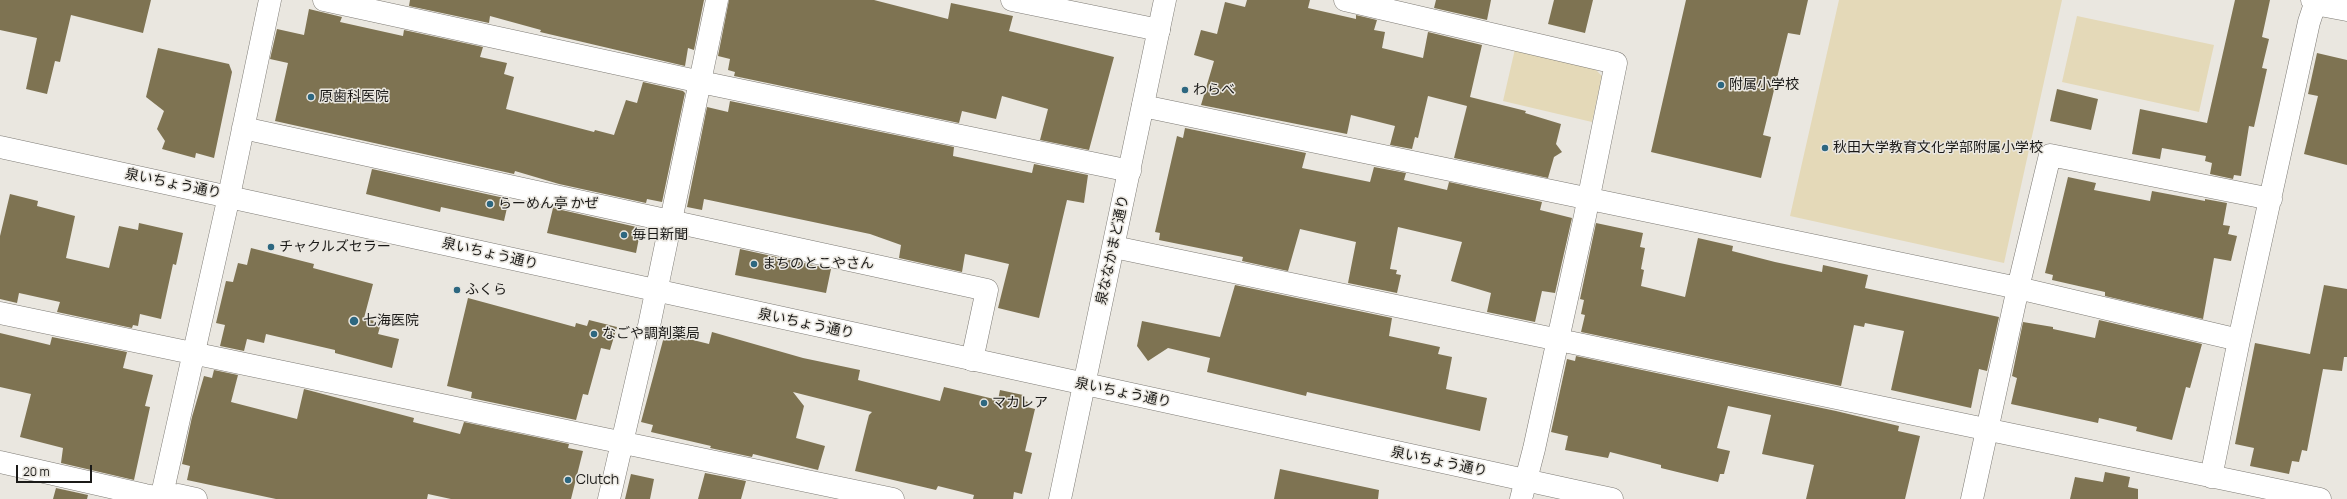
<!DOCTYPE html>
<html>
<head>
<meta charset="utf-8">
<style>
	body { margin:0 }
	#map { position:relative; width:2347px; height:499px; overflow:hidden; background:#eae7e0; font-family:Manrope,sans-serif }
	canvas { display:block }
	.scale { position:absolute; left:16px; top:465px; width:76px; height:18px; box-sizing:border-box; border:2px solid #1b1a18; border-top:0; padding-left:5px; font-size:12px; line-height:14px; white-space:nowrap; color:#1b1a18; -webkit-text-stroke:3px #eae7e0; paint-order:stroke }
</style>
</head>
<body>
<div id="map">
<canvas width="2347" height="499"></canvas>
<div class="scale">20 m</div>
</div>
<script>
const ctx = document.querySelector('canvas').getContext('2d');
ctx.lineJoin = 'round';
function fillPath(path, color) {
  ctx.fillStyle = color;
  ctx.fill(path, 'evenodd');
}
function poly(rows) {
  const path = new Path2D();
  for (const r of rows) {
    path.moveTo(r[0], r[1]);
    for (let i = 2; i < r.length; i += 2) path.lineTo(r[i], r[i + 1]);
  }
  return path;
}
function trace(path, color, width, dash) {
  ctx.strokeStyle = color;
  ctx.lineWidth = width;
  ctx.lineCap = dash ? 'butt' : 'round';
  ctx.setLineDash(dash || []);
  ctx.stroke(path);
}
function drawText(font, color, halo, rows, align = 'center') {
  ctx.font = font + ' Manrope,"Noto Sans JP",sans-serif';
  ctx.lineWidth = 3;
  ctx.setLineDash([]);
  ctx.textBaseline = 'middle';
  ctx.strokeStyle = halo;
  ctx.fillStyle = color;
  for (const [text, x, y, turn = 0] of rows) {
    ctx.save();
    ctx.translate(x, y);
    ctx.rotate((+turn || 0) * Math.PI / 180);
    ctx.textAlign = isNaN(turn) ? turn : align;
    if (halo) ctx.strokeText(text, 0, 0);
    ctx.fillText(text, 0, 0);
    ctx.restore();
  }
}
fillPath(poly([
	[1839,0,2062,0,2004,263,1790,216],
	[2077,16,2214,45,2199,112,2062,82],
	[1515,49,1592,66,1602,76,1592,122,1503,101]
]), '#e4d9b8');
fillPath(poly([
	[0,0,151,0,143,33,71,15,60,62,55,61,47,94,26,89,37,38,0,30],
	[410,0,704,0,694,50,688,48,685,66,540,32,541,30,490,16,489,23,409,6],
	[729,0,874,0,948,19,951,3,1013,16,1009,31,1114,57,1089,150,1040,140,1048,109,1002,96,996,119,962,111,959,123,734,76,735,72,728,70,730,59,718,56],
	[1247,0,1310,0,1308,8,1356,19,1356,15,1377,20,1374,30,1385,32,1382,48,1423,58,1428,32,1482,45,1470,97,1526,111,1525,113,1561,124,1556,144,1562,152,1554,157,1548,178,1454,158,1467,106,1428,96,1418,138,1415,137,1412,149,1390,145,1395,126,1351,115,1347,134,1201,105,1214,61,1194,55,1201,30,1217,34,1225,2,1245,7],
	[1436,0,1491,0,1487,20,1434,8],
	[1554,0,1593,0,1585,33,1548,24],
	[1686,0,1808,0,1800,35,1788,33,1763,135,1771,137,1761,178,1651,152],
	[2235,0,2270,0,2262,37,2269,39,2262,68,2267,69,2254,127,2249,126,2241,176,2234,175,2233,179,2210,174,2212,163,2205,161,2206,156,2162,148,2160,159,2132,154,2140,109,2207,123],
	[309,9,342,17,340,22,403,36,404,30,483,47,480,57,507,63,504,74,514,77,506,109,594,132,595,130,614,135,626,100,637,103,643,82,683,91,685,93,662,202,647,199,646,203,559,184,515,171,514,174,275,121,288,63,270,59,277,29,304,35],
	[158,48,229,64,232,72,214,158,196,153,195,158,162,149,165,141,157,129,164,111,146,97],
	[2317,53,2347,60,2347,165,2304,154,2318,96,2308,94],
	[2057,89,2098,99,2091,130,2050,121],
	[730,101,954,147,953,156,1032,173,1034,164,1088,175,1084,203,1067,200,1039,318,998,308,1009,264,965,254,962,272,899,258,901,245,870,234,704,199,702,210,687,207,707,107,728,112],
	[1185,128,1306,153,1302,168,1370,182,1374,167,1406,173,1404,180,1447,190,1449,182,1542,202,1540,210,1572,218,1555,293,1542,291,1535,322,1487,312,1491,293,1451,281,1462,242,1398,227,1390,269,1397,270,1396,274,1401,275,1397,293,1348,283,1356,242,1300,229,1288,271,1242,261,1243,257,1159,240,1160,233,1155,232,1177,136,1183,138],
	[372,169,509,199,504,221,441,207,440,212,366,194],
	[2068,177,2096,183,2094,190,2150,201,2152,191,2205,201,2205,199,2227,203,2223,225,2230,226,2228,234,2237,236,2231,261,2214,258,2203,319,2105,296,2105,292,2052,280,2053,275,2045,273],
	[10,194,38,201,37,206,75,216,66,258,109,268,119,226,138,230,139,223,183,233,176,265,173,264,161,319,140,314,138,326,133,325,132,328,57,312,60,302,19,293,17,303,0,299,0,236],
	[553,208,641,228,636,253,547,233],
	[1596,223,1643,233,1640,247,1645,248,1641,269,1644,270,1641,286,1685,297,1698,238,1733,246,1732,251,1775,262,1822,272,1823,265,1868,275,1865,288,1999,317,1987,371,1979,369,1971,408,1891,390,1904,331,1865,323,1864,327,1854,325,1841,386,1581,332,1585,315,1581,314,1584,300,1580,299],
	[251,248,314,264,313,268,373,284,364,318,381,323,378,334,399,339,392,368,335,353,335,350,266,334,264,343,247,339,244,351,220,346,225,325,216,323,226,281,233,282,238,263,247,265],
	[740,249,831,269,826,293,735,275],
	[1235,285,1392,318,1389,336,1440,347,1438,354,1452,357,1446,389,1487,398,1480,431,1307,392,1306,396,1207,372,1210,358,1168,348,1148,361,1137,346,1142,321,1220,337],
	[2324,285,2347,289,2347,357,2344,357,2342,371,2323,369,2307,451,2302,450,2299,462,2292,461,2289,474,2250,466,2254,448,2235,444,2255,343,2310,354],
	[468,298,575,327,576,323,587,326,589,320,617,327,610,350,601,348,588,395,583,394,576,420,471,398,472,392,447,386],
	[2099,320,2202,344,2190,388,2186,387,2172,440,2136,431,2137,427,2099,418,2098,423,2011,404,2017,378,2012,376,2023,322,2053,327,2053,329,2095,338],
	[712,332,803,358,860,370,858,380,940,401,944,387,998,400,1000,390,1023,395,1022,400,1028,402,1027,407,1035,409,1025,451,1032,453,1022,494,1014,492,1013,499,973,499,974,495,938,486,936,490,855,471,869,415,872,412,793,392,804,406,796,438,825,446,818,470,753,454,752,457,710,448,711,446,651,432,653,425,641,422,665,333,709,344],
	[0,333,50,345,52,337,127,352,123,368,153,375,145,406,150,407,134,480,61,463,63,448,20,437,31,394,0,387],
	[1576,356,1836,411,1899,426,1898,431,1920,436,1905,499,1806,499,1814,465,1762,454,1771,415,1728,406,1717,448,1730,451,1724,474,1720,474,1718,482,1661,468,1661,465,1610,452,1608,458,1565,450,1568,436,1551,432,1567,359,1575,361],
	[214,370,238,375,231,402,297,419,304,389,414,418,413,422,460,434,464,422,569,444,568,448,583,451,571,499,451,499,428,494,427,499,276,499,187,480,190,466,182,464,192,417,204,376,212,378],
	[1280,469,1379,490,1378,499,1274,499],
	[2105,472,2130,477,2128,487,2138,489,2138,499,2070,499,2075,477,2103,482],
	[705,473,746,481,741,499,698,499],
	[631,474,654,479,650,499,625,499],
	[56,488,88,495,87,499,53,499]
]), '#7e7352');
const street = poly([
	[324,0,715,85,1130,171],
	[1012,0,1159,30],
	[1345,0,1616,63,1585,216,1534,449,1521,499],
	[2312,0,2315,4,2347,10],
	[1143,106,2018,288,2239,340],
	[243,128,987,290,972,360],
	[1114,247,2320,499],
	[0,313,893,499],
	[0,462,145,495,161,498,178,495,196,499],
	[2211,477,2239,340,2309,22,2315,4],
	[161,499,229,196,270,0],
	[609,499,649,326,717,0],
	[1972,499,2018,288,2050,155,2271,199]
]);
const secondary = poly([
	[0,147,1612,499],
	[1060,499,1165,0]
]);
trace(street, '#7e7b75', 23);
trace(secondary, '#7e7b75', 23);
trace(street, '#fff', 22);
trace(secondary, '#fff', 22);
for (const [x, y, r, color] of [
	[1721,85,4,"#2d6780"],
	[1185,90,4,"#2d6780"],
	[311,97,4,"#2d6780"],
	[1825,148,4,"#2d6780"],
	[490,204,4,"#2d6780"],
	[624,235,4,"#2d6780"],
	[271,247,4,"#2d6780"],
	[754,264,4,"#2d6780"],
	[457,290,4,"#2d6780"],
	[354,321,5,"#2d6780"],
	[594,334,4,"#2d6780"],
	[984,403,4,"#2d6780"],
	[568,480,4,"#2d6780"]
]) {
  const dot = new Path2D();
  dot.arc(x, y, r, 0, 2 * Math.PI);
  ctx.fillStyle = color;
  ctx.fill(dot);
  trace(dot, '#eae7e0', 1.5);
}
drawText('14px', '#1b1a18', '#eae7e0', [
	["附属小学校",1729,85],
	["わらべ",1193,90],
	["原歯科医院",319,97],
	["秋田大学教育文化学部附属小学校",1833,148],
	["らーめん亭 かぜ",498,204],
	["毎日新聞",632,235],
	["チャクルズセラー",279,247],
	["まちのとこやさん",762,264],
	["ふくら",465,290],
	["七海医院",363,321],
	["なごや調剤薬局",602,334],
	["マカレア",992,403],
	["Clutch",576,480]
], 'left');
drawText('14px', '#1b1a18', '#eae7e0', [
	["泉いちょう通り",173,184,12],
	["泉ななかまど通り",1113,250,-78],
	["泉いちょう通り",490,254,13],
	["泉いちょう通り",806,324,12],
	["泉いちょう通り",1123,393,12],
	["泉いちょう通り",1439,462,12]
]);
</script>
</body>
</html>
